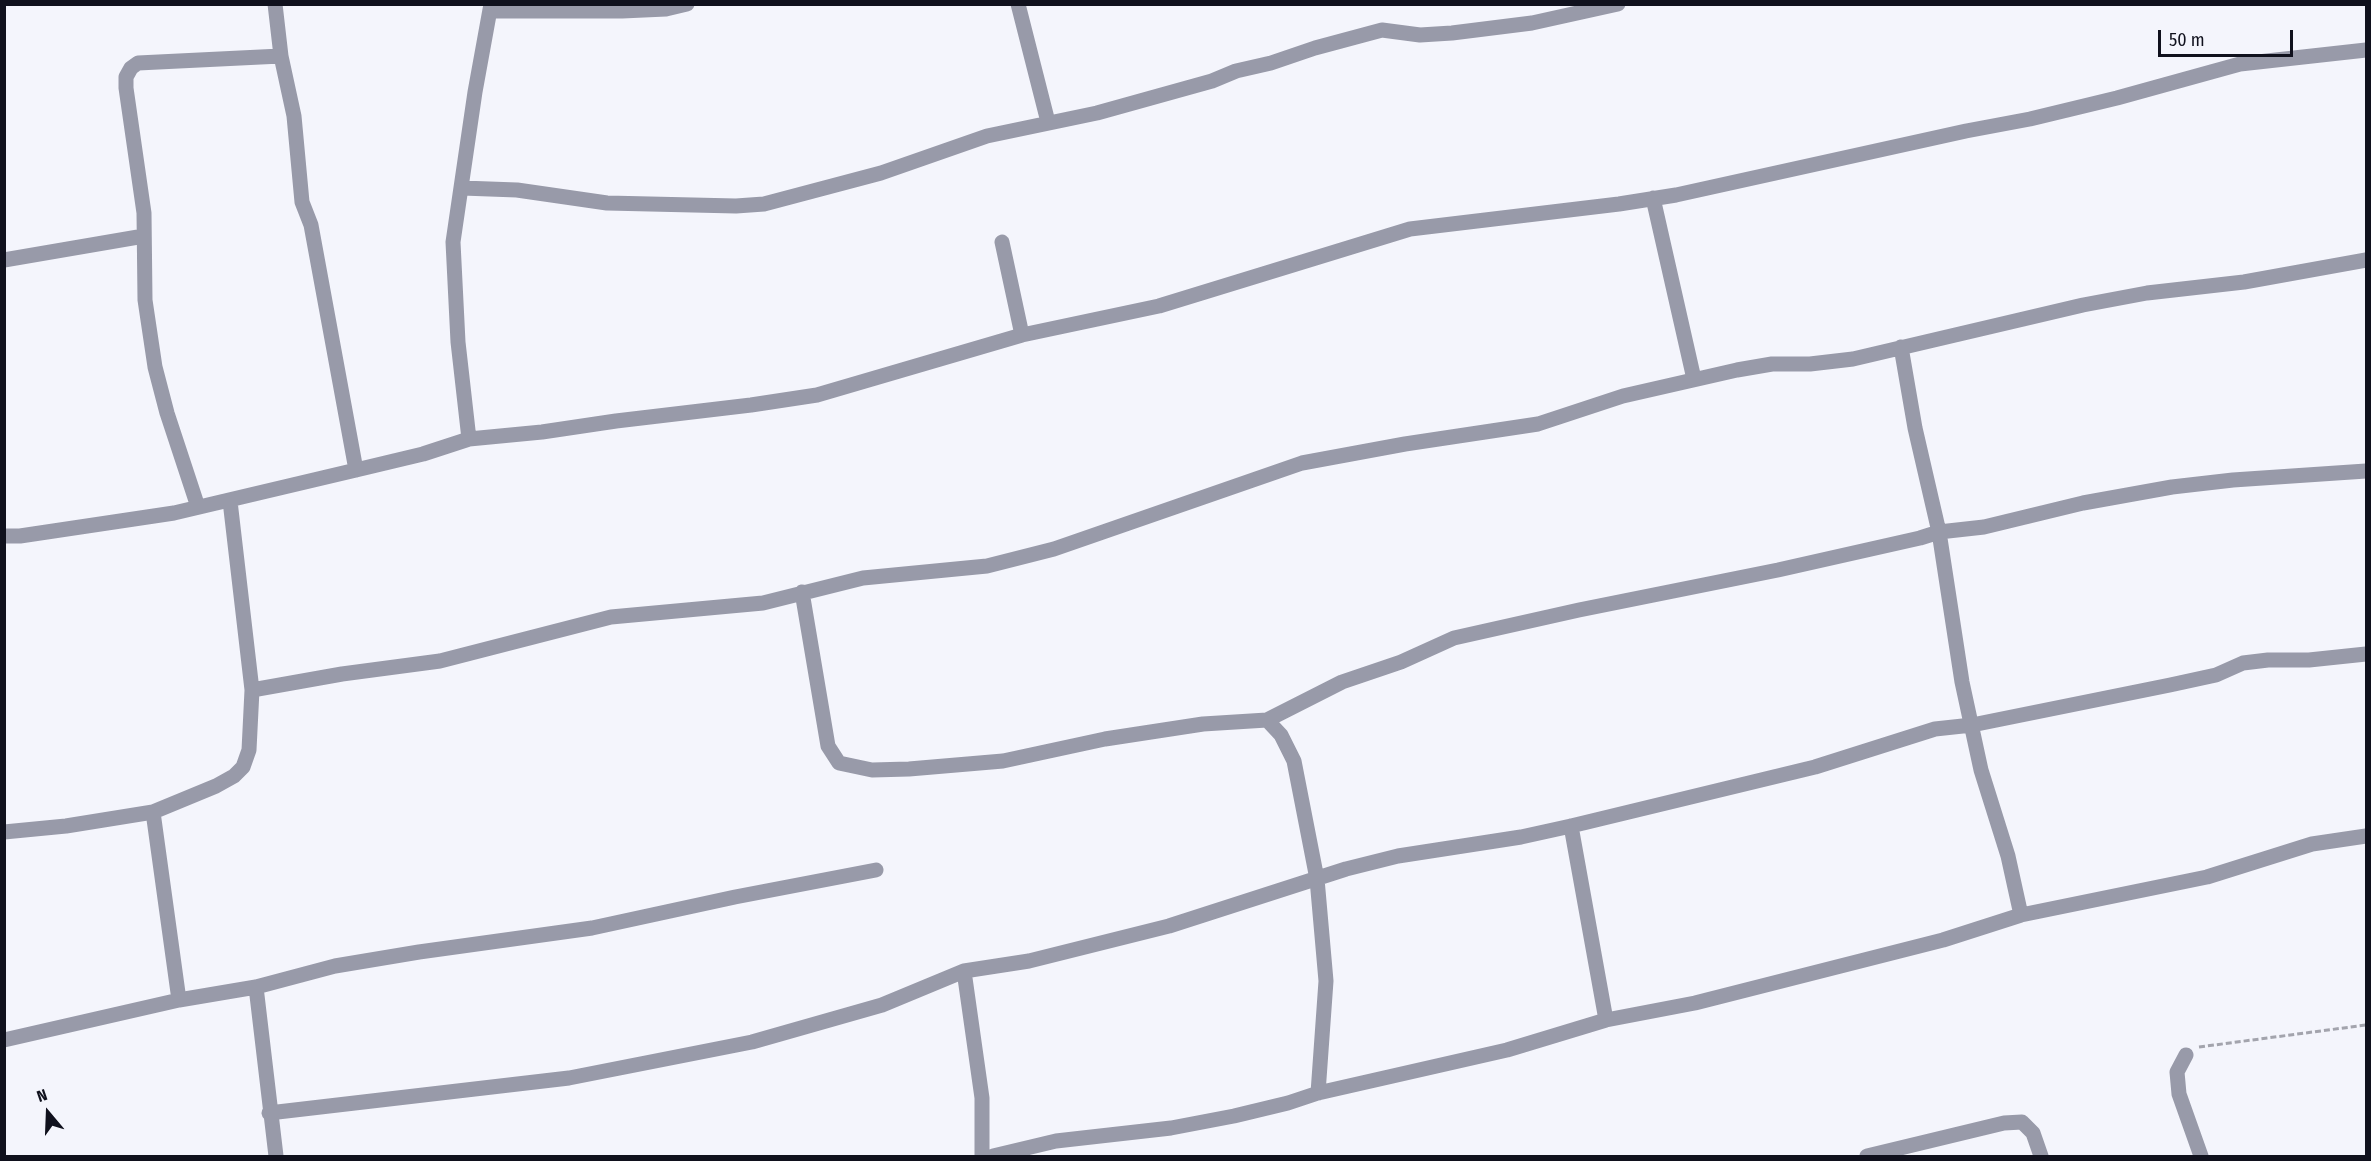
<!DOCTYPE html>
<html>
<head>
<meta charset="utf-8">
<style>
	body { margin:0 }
	#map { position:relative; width:2371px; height:1161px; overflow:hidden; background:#f4f5fc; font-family:"Fira Sans Condensed",sans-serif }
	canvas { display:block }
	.frame { position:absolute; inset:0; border:6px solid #10111d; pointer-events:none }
	.north { position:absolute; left:18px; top:1083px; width:60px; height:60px; -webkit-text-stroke:4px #f4f5fc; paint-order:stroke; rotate:341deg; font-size:16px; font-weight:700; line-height:24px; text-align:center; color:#10111d }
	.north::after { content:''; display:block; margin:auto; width:21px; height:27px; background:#10111d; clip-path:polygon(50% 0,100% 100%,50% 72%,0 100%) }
	.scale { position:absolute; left:2158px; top:30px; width:135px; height:27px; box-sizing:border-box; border:3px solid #10111d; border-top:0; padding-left:8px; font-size:18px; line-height:21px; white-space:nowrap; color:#10111d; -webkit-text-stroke:4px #f4f5fc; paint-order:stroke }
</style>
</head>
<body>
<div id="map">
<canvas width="2371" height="1161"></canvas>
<div class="frame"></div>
<div class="north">N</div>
<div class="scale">50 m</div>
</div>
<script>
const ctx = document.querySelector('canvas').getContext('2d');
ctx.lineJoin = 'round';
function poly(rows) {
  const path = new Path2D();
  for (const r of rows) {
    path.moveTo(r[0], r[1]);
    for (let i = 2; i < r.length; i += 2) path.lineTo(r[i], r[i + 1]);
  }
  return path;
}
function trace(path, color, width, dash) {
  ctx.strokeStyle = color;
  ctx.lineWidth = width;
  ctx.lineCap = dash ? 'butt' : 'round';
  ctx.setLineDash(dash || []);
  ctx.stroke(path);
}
trace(poly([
	[2199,1047,2366,1025]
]), '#a3a4ad', 3, [6, 3]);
trace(poly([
	[275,4,281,56,294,116,302,202,311,225,356,470],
	[1018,4,1048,122],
	[490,11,622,11,666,9,687,4],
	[462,188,517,190,607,203,736,206,764,204,881,173,987,136,1097,113,1212,81,1236,71,1271,63,1315,48,1382,30,1420,35,1452,33,1532,23,1618,4],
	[1653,198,1694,379],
	[1002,242,1022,335],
	[4,260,144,236],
	[1901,347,1915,428,1939,532,1962,682,1981,770,2008,856,2021,915],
	[469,439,458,342,453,242,475,92,491,4],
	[198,507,167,413,155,367,145,300,144,213,126,88,126,77,131,68,138,63,281,56],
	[4,536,20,536,174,513,356,470,423,454,469,439,542,432,616,421,751,405,817,395,1022,335,1159,306,1410,229,1619,204,1676,195,1966,131,2030,119,2117,98,2240,64,2366,50],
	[802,592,828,746,839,763,872,770,909,769,1003,761,1105,739,1203,724,1267,720,1342,682,1401,662,1454,638,1579,610,1778,570,1920,538,1939,532,1984,527,2083,503,2172,487,2233,480,2366,471],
	[252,690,342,674,440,661,611,617,763,603,863,578,987,566,1054,549,1302,463,1405,444,1538,424,1623,396,1737,370,1772,364,1810,364,1853,359,2083,305,2147,293,2244,282,2366,260],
	[1267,720,1281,735,1294,761,1317,879,1326,981,1318,1093],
	[153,812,179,1000],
	[1571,826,1606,1020],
	[4,832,66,826,153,812,216,786,234,776,243,767,249,750,252,690,230,501],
	[964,971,982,1098,982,1156],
	[256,987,276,1156],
	[4,1040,179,1000,256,987,335,966,419,952,592,928,735,897,876,870],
	[2186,1055,2177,1072,2179,1094,2201,1156],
	[269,1113,569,1078,752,1042,882,1005,964,971,1029,961,1169,926,1346,869,1398,856,1521,837,1571,826,1815,767,1935,729,1972,725,2170,685,2216,675,2243,663,2268,660,2309,660,2366,654],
	[993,1156,1056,1141,1171,1128,1234,1116,1288,1103,1318,1093,1507,1050,1606,1020,1695,1003,1943,940,2021,915,2207,877,2312,844,2366,836],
	[1867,1156,2004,1123,2022,1122,2033,1133,2041,1156]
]), '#989aa9', 15);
</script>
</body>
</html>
